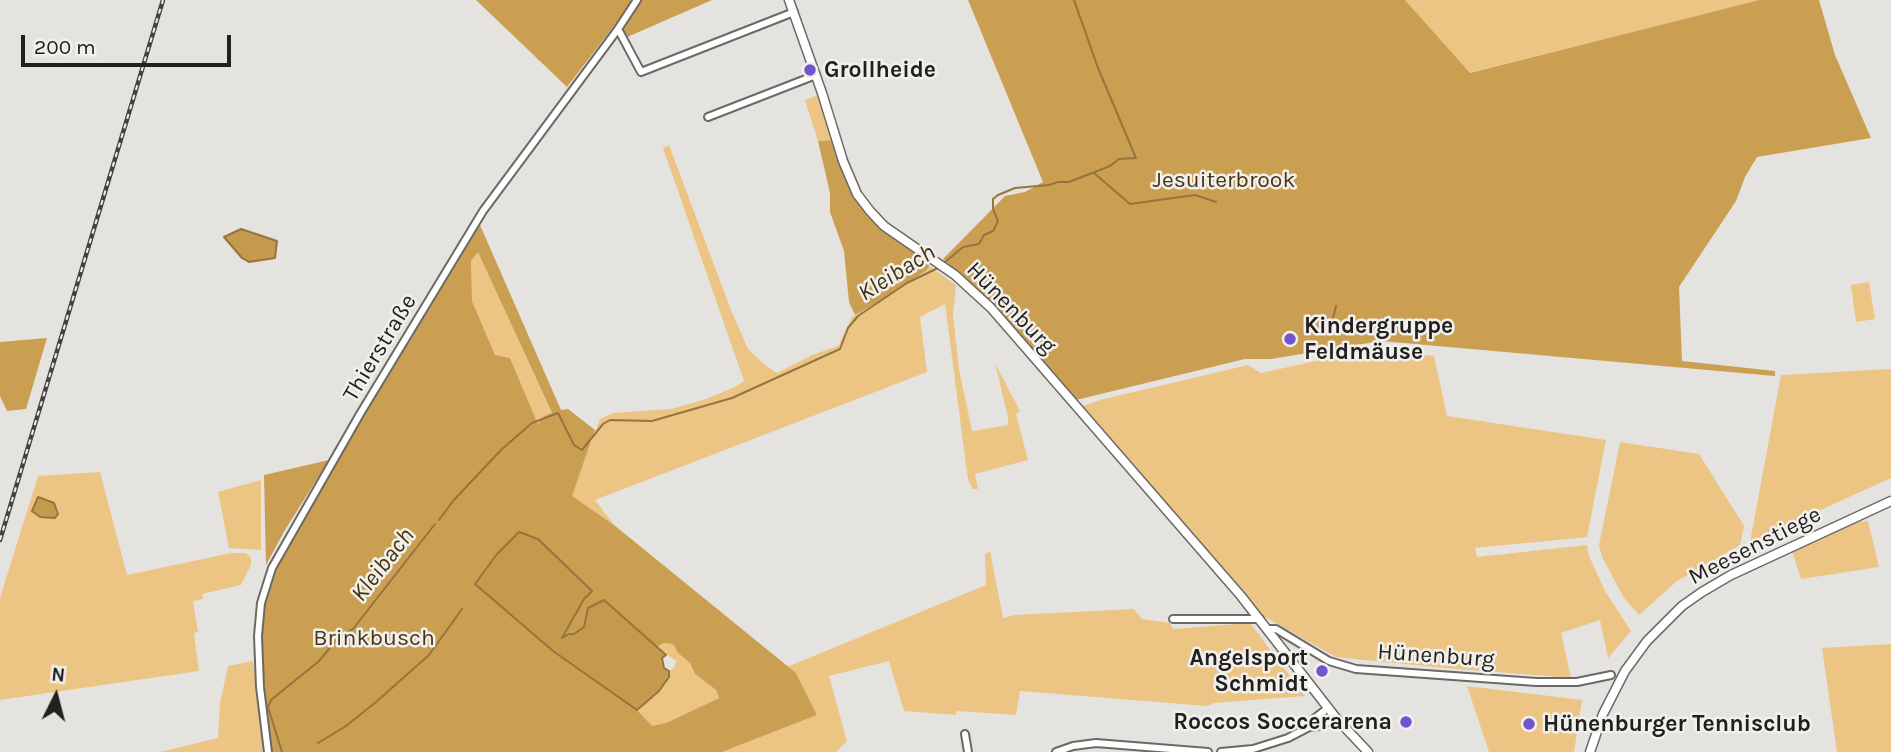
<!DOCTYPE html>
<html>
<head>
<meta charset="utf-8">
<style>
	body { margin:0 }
	#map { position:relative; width:1891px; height:752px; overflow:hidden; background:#e5e3df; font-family:Karla,sans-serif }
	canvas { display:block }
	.north { position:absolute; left:21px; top:661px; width:70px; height:70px; -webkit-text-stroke:5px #f2f0ec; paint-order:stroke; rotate:6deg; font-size:19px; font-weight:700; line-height:28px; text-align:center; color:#21201f }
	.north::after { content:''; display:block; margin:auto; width:24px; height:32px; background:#21201f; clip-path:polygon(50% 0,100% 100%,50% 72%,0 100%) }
	.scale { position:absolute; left:21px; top:35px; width:210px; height:32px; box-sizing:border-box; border:4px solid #21201f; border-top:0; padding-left:9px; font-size:21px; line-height:24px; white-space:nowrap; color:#21201f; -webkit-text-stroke:5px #f2f0ec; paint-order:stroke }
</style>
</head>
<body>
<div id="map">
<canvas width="1891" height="752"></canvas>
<div class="north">N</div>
<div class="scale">200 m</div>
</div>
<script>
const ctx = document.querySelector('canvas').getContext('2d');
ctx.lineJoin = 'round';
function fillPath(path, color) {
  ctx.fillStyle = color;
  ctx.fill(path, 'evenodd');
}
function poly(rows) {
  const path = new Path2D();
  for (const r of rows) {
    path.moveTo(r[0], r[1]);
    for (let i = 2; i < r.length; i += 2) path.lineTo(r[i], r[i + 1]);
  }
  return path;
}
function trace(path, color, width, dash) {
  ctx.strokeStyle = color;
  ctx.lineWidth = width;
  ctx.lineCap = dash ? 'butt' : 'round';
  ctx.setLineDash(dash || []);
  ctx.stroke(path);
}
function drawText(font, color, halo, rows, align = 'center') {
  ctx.font = font + ' Karla,sans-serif';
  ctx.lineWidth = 5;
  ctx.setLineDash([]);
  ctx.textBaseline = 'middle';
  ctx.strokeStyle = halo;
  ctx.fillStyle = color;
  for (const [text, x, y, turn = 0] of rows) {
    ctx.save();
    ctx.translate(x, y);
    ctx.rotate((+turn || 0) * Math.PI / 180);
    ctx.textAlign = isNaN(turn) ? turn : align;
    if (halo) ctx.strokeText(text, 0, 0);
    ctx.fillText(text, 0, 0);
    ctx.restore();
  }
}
fillPath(poly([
	[1405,0,1759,0,1469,73],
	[818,95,833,140,818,141,805,100],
	[669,145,731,310,748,349,765,365,777,373,812,355,838,346,852,317,882,300,927,270,929,266,956,285,953,314,959,369,972,431,1008,425,1008,417,995,363,1020,411,1016,414,1028,460,975,474,978,489,973,489,968,480,945,304,920,317,927,372,595,500,614,525,571,496,600,419,613,413,671,409,703,400,733,388,744,381,663,148],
	[478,251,552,414,544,416,538,424,510,358,495,355,472,301,471,261],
	[1869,282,1875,319,1856,322,1851,285],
	[1371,349,1434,356,1447,416,1606,440,1587,537,1475,548,1477,557,1587,545,1589,556,1605,591,1631,631,1608,658,1600,620,1561,633,1571,678,1434,667,1336,657,1263,616,1083,406,1100,400,1248,365,1261,373],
	[1891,369,1891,478,1750,542,1781,375],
	[1620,442,1699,454,1744,526,1740,545,1677,581,1639,615,1624,598,1602,557,1599,545],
	[100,472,127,575,231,553,246,553,251,558,251,565,241,585,202,594,203,599,193,601,198,632,194,633,199,671,0,700,0,598,38,476],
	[261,480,261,550,229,548,218,492],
	[1868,521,1879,567,1801,579,1792,551,1856,522],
	[990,551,1003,618,1015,615,1134,609,1142,619,1170,623,1173,629,1250,623,1305,696,1214,703,1207,706,1020,691,1016,715,957,711,956,715,904,711,889,661,829,676,847,741,836,752,722,752,817,715,796,673,787,667,986,585,985,554],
	[664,643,673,644,678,653,690,663,695,674,716,690,719,698,666,723,652,727,637,710,659,691,669,677,669,671,674,668,676,661,656,647],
	[1891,644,1891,752,1837,752,1822,648],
	[253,661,265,752,160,752,218,738,220,703,228,666],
	[1467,686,1582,700,1574,752,1489,752]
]), '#ecc585');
fillPath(poly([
	[476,0,634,0,567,87],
	[639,0,712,0,625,38,621,32],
	[968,0,1405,0,1470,73,1759,0,1819,0,1835,55,1871,138,1757,157,1745,177,1736,201,1679,287,1682,361,1775,371,1775,376,1381,341,1271,359,1245,359,1076,400,992,303,943,259,1005,196,1025,192,1043,182],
	[833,140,850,190,857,201,881,228,928,263,929,266,927,270,882,300,855,315,849,302,844,251,830,212,830,193,818,141],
	[480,225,561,410,568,409,595,430,572,496,614,525,796,673,817,715,722,752,272,752,260,654,263,604,274,569,359,419],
	[478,252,552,413,544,416,538,424,510,358,495,355,472,301,471,261],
	[538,539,584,599,561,636,562,639,574,634,584,627,588,608,604,600,656,647,664,643,673,644,678,653,690,663,695,674,716,690,719,698,666,723,652,726,637,710,553,651],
	[47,338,26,409,7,411,0,396,0,342],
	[329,460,285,530,266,565,264,475]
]), '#cb9f52');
const water = poly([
	[241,229,277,241,275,258,249,262,242,258,224,237,241,229],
	[38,497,54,503,58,514,55,518,40,517,32,511,38,497],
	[519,532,538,539,592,591,584,599,562,638,569,634,574,634,584,627,588,608,604,600,666,655,662,658,664,668,669,671,669,677,659,691,637,710,553,651,475,584,497,554,519,532]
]);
fillPath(water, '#c69a4c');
trace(water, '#94753e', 2);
trace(poly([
	[1094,173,1130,204,1195,195,1216,202],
	[944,263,963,247,979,244,984,235,993,231,998,221,993,209,993,199,998,195,1015,188,1049,185,1058,182,1069,182,1110,166,1119,159,1136,158,1098,68,1074,0],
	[1332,322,1336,306],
	[439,520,453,501,502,449,532,423,558,413,574,445,582,450,603,424,610,420,652,421,732,398,840,349,848,328,858,316,907,283,940,267],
	[318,743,346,726,376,702,429,655,462,609],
	[282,752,268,707,271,700,319,661,339,637,353,629,435,524]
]), '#94753e', 2);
const street = poly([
	[618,29,641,72,794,12],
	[708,117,816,75],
	[1173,619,1260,619],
	[1268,629,1276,629,1329,661,1356,669,1536,682,1577,682,1611,675],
	[1309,727,1319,726,1336,718],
	[965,734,968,752],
	[268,752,260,687,258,636,261,603,272,568,360,414,483,211,618,29,637,0],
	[1056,752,1073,746,1096,743,1208,752],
	[1221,752,1253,749,1288,738,1309,727,1315,718,1328,708]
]);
const secondary = poly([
	[789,0,822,93,843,161,857,194,870,211,884,226,955,275,991,308,1241,596,1336,718,1368,752],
	[1590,752,1603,714,1625,671,1647,641,1682,606,1702,592,1731,575,1891,501]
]);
trace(street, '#6b6966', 10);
trace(secondary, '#6b6966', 11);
trace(street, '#fff', 6);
trace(secondary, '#fff', 8);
const rail = poly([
	[0,540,163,0]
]);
trace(rail, '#434240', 4.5);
trace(rail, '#f2f0ec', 2, [5]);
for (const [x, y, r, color] of [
	[810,70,7,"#7155cf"],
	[1290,339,7,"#7155cf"],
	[1322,671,7,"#7155cf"],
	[1406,722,7,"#7155cf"],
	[1529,724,7,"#7155cf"]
]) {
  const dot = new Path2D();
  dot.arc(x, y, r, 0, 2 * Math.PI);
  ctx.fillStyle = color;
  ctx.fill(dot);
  trace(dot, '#f2f0ec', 2.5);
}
drawText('bold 23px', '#21201f', '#f2f0ec', [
	["Grollheide",824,70],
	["Kindergruppe",1304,326],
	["Feldmäuse",1304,352],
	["Angelsport",1308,658,"right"],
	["Schmidt",1308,684,"right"],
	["Roccos Soccerarena",1392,722,"right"],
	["Hünenburger Tennisclub",1543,724]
], 'left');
drawText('23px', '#483513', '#f2f0ec', [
	["Jesuiterbrook",1224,180],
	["Brinkbusch",374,638]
]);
drawText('23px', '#21201f', '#f2f0ec', [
	["Hünenburg",1011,308,46],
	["Thierstraße",380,348,-59],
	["Meesenstiege",1755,546,-27],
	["Hünenburg",1436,656,4]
]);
drawText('italic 24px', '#443210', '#f2f0ec', [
	["Kleibach",897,273,-32],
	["Kleibach",383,565,-52]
]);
</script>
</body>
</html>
